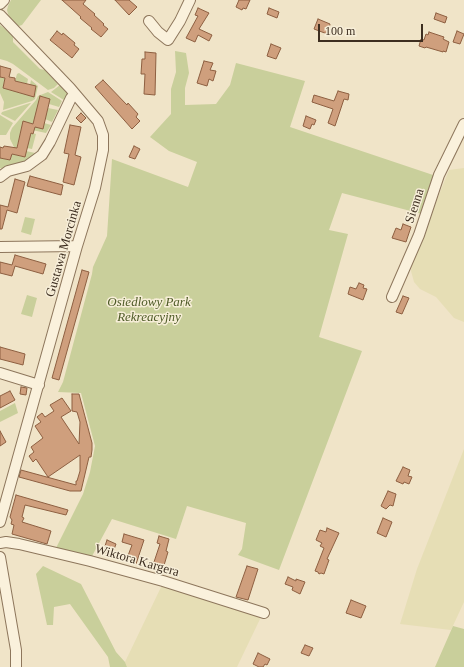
<!DOCTYPE html>
<html>
<head>
<meta charset="utf-8">
<style>
	body { margin:0 }
	#map { position:relative; width:464px; height:667px; overflow:hidden; background:#f0e4c8; font-family:Georgia,serif }
	canvas { display:block }
	.scale { position:absolute; left:318px; top:24px; width:105px; height:18px; box-sizing:border-box; border:2px solid #3d2e20; border-top:0; padding-left:5px; font-size:12px; line-height:14px; white-space:nowrap; color:#3d2e20; -webkit-text-stroke:3px #f7eed8; paint-order:stroke }
</style>
</head>
<body>
<div id="map">
<canvas width="464" height="667"></canvas>
<div class="scale">100 m</div>
</div>
<script>
const ctx = document.querySelector('canvas').getContext('2d');
ctx.lineJoin = 'round';
function fillPath(path, color) {
  ctx.fillStyle = color;
  ctx.fill(path, 'evenodd');
}
function poly(rows) {
  const path = new Path2D();
  for (const r of rows) {
    path.moveTo(r[0], r[1]);
    for (let i = 2; i < r.length; i += 2) path.lineTo(r[i], r[i + 1]);
  }
  return path;
}
function trace(path, color, width, dash) {
  ctx.strokeStyle = color;
  ctx.lineWidth = width;
  ctx.lineCap = dash ? 'butt' : 'round';
  ctx.setLineDash(dash || []);
  ctx.stroke(path);
}
function drawText(font, color, halo, rows, align = 'center') {
  ctx.font = font + ' Georgia,serif';
  ctx.lineWidth = 3;
  ctx.setLineDash([]);
  ctx.textBaseline = 'middle';
  ctx.strokeStyle = halo;
  ctx.fillStyle = color;
  for (const [text, x, y, turn = 0] of rows) {
    ctx.save();
    ctx.translate(x, y);
    ctx.rotate((+turn || 0) * Math.PI / 180);
    ctx.textAlign = isNaN(turn) ? turn : align;
    if (halo) ctx.strokeText(text, 0, 0);
    ctx.fillText(text, 0, 0);
    ctx.restore();
  }
}
fillPath(poly([
	[464,168,464,322,454,318,436,297,420,289,414,282,411,271,412,261,449,170],
	[464,449,464,602,451,630,400,624,417,569],
	[163,583,259,613,261,617,237,667,127,667,125,662]
]), '#e6deb5');
fillPath(poly([
	[11,0,41,0,22,25,19,26,15,25,10,21,11,20,8,14,7,10,8,6],
	[0,25,4,28,13,36,13,42,40,69,45,70,58,84,54,88,48,90,13,64,7,61,0,59],
	[175,51,186,53,189,73,185,88,185,105,216,104,230,85,236,63,305,81,290,127,436,176,422,214,342,193,329,230,348,234,319,337,362,351,279,570,238,555,242,549,246,523,187,506,176,539,112,519,91,558,55,550,83,494,90,472,95,446,81,393,58,392,63,382,92,274,93,267,107,236,112,159,188,187,197,162,169,151,150,137,171,114,171,89,176,72],
	[19,73,28,79,27,84,15,81,17,74],
	[0,77,5,78,3,88,34,96,36,86,30,85,31,80,38,86,35,99,32,101,3,110,4,102,0,93],
	[60,85,69,95,67,102,51,92],
	[48,92,62,101,59,107,49,104,50,99,41,96,33,124,23,122,16,151,10,139,10,133,12,128,36,100,38,96],
	[30,103,31,103,15,121,1,114,2,112],
	[48,108,58,110,52,122,45,119],
	[0,115,13,123,6,135,0,135],
	[44,123,51,125,46,133,32,130,33,126,43,129],
	[31,133,36,134,32,149,27,148],
	[26,151,35,153,34,160,4,169,0,168,0,158,10,160,12,154,24,157],
	[25,217,35,219,31,235,21,232],
	[27,295,37,298,32,317,21,314],
	[15,403,18,413,0,422,0,411],
	[43,566,81,584,116,652,125,662,127,667,110,667,108,657,70,604,54,607,53,625,47,625,36,574],
	[453,626,464,629,464,667,435,667]
]), '#c9cf9b');
const building = poly([
	[62,0,86,0,83,4,95,14,94,15,104,24,103,25,108,29,101,37,91,29,92,28,80,18,81,17,62,0],
	[115,0,129,0,137,7,129,15,115,0],
	[239,0,250,0,246,9,243,8,242,10,236,7,239,0],
	[198,8,209,13,199,29,212,35,209,41,198,35,195,42,186,38,198,16,195,15,198,8],
	[269,8,279,12,277,18,267,14,269,8],
	[436,13,447,17,445,23,434,19,436,13],
	[318,19,330,24,329,29,332,30,330,35,314,29,318,19],
	[57,31,62,35,63,33,75,43,74,45,79,49,72,58,50,40,57,31],
	[457,31,464,34,460,44,453,42,457,31],
	[429,32,444,37,443,39,449,42,446,52,443,51,443,52,426,47,425,48,419,46,421,39,424,40,426,34,428,35,429,32],
	[271,44,281,48,276,59,267,56,271,44],
	[145,52,156,53,155,95,144,94,145,74,141,74,142,59,145,59,145,52],
	[204,61,213,63,210,70,216,71,213,81,209,79,207,86,197,83,204,61],
	[0,66,11,69,9,77,15,78,15,81,36,86,34,97,3,88,5,78,0,77,0,66],
	[103,80,127,105,128,103,138,114,136,117,140,121,132,129,95,87,103,80],
	[338,91,349,94,348,100,344,99,335,126,328,123,333,109,312,102,314,95,334,101,338,91],
	[40,96,50,99,43,129,35,127,33,134,31,133,25,157,12,154,10,160,0,158,0,147,3,148,4,146,17,148,23,121,33,124,40,96],
	[81,113,86,118,81,123,76,118,81,113],
	[306,116,316,120,314,125,312,124,310,129,303,126,306,116],
	[70,125,81,127,75,155,81,157,74,185,63,182,69,154,64,153,70,125],
	[134,146,140,149,135,159,129,157,134,146],
	[30,176,63,185,61,195,27,186,30,176],
	[15,179,25,182,17,213,7,210,2,229,0,229,0,205,8,207,15,179],
	[403,224,411,227,406,242,392,238,396,228,401,230,403,224],
	[15,255,46,264,43,274,15,266,12,276,0,273,0,262,12,265,15,255],
	[82,270,89,272,59,380,52,378,82,270],
	[359,283,364,285,363,288,367,289,363,300,348,294,350,287,356,289,359,283],
	[403,296,409,298,402,314,396,312,403,296],
	[0,347,25,354,23,365,0,359,0,347],
	[21,387,27,388,26,395,20,394,21,387],
	[10,391,15,400,0,408,0,396,10,391],
	[72,394,79,394,92,443,92,450,91,457,89,457,81,491,70,491,19,477,21,470,76,485,76,481,77,481,80,471,80,455,48,477,36,459,33,462,29,456,34,452,31,447,43,438,35,426,41,422,37,417,42,413,45,417,54,411,50,405,62,398,71,411,61,417,79,444,80,422,77,412,72,411,72,394],
	[0,431,6,442,0,446,0,431],
	[403,467,410,470,408,476,412,477,409,484,404,482,403,484,396,481,403,467],
	[388,491,396,494,393,506,390,505,386,509,381,506,388,491],
	[16,495,68,510,66,515,25,505,22,517,24,518,22,522,51,531,47,544,12,534,14,525,11,524,12,520,10,517,16,495],
	[383,518,392,522,386,537,377,533,383,518],
	[327,528,339,533,327,559,329,560,324,574,321,573,319,574,318,572,315,571,324,548,320,546,322,543,316,540,320,530,326,532,327,528],
	[124,534,144,540,136,564,126,561,132,545,122,542,124,534],
	[159,536,169,539,166,551,168,552,162,572,152,568,160,544,157,543,159,536],
	[107,540,116,544,112,555,103,552,107,540],
	[247,566,258,569,248,600,236,597,247,566],
	[288,577,296,581,296,579,305,582,300,594,292,590,293,587,285,584,288,577],
	[351,600,366,606,361,618,346,613,351,600],
	[305,645,313,648,309,656,301,653,305,645],
	[258,653,270,659,267,665,265,664,263,667,259,667,253,664,258,653]
]);
fillPath(building, '#cf9f7d');
trace(building, '#8d5f41', 1);
const minor = poly([
	[0,4,4,0],
	[0,15,70,88,98,121,103,135,103,150,95,188,77,246,0,522],
	[149,21,158,32,168,40,180,21,190,0],
	[0,177,8,171,27,166,42,155,50,142,71,98,75,94],
	[0,247,77,246],
	[392,297,419,235,439,175,464,124],
	[0,373,39,385],
	[0,543,6,542,19,544,90,561,163,581,264,613],
	[0,557,16,650,16,667]
]);
trace(minor, '#8d765c', 12);
trace(minor, '#faf1dc', 10);
drawText('13px', '#3d2e20', '#f7eed8', [
	["Sienna",415,206,-72],
	["Gustawa Morcinka",64,249,-74],
	["Wiktora Kargera",137,561,16]
]);
drawText('italic 13px', '#4d5a26', '#f7eed8', [
	["Osiedlowy Park",149,303],
	["Rekreacyjny",149,318]
]);
</script>
</body>
</html>
